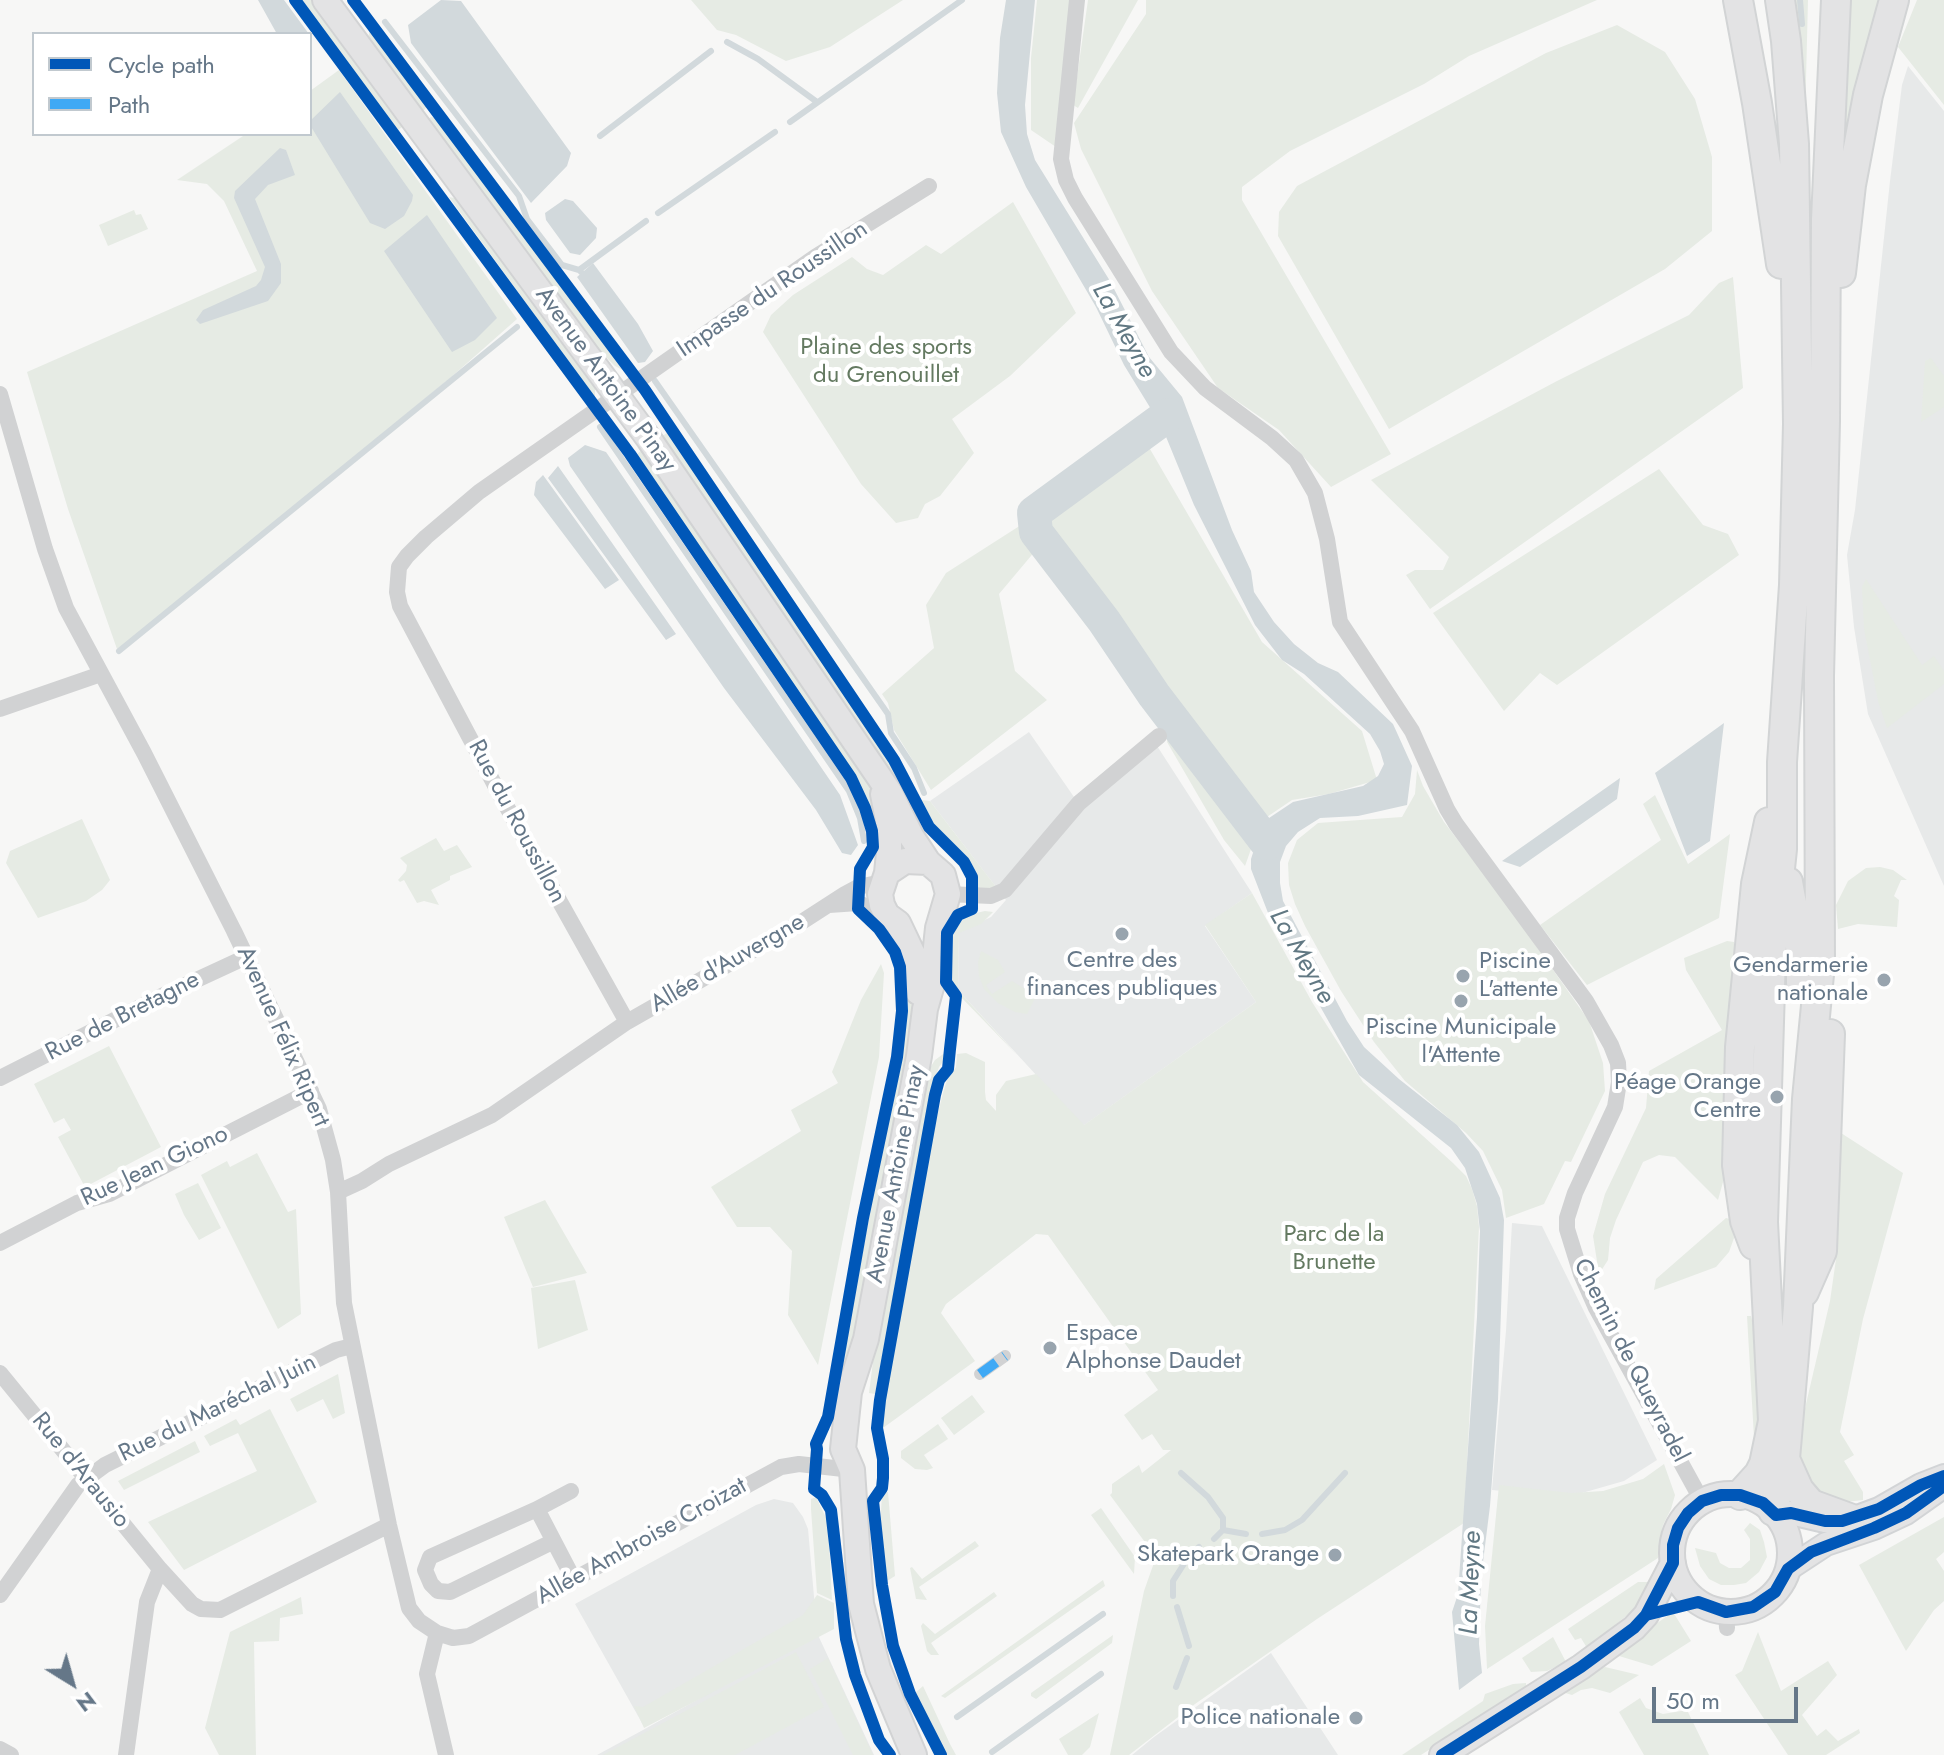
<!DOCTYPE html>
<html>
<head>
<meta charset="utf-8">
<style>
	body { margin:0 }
	#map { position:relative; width:1944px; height:1755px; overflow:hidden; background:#f7f7f6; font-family:Jost,sans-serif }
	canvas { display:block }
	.legend { position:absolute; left:32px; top:32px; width:280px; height:104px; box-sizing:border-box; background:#fff; border:2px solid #c1c9cf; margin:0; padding:10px 14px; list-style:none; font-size:24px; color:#657788 }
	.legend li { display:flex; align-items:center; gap:16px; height:40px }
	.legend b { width:40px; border:2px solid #c1c9cf }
	.north { position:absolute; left:32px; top:1643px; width:80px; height:80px; -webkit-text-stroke:6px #fff; paint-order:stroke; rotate:143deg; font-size:22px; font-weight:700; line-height:32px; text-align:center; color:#657788 }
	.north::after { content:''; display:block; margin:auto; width:28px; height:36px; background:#657788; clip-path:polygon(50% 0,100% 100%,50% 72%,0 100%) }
	.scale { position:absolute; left:1652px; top:1687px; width:146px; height:36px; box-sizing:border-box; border:4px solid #657788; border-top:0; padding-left:10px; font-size:24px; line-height:28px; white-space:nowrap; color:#657788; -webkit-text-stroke:6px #fff; paint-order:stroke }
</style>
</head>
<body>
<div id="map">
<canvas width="1944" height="1755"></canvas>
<ul class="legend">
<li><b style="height:10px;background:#0057b8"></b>Cycle path</li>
<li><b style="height:10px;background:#3fa9f5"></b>Path</li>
</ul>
<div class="north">N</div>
<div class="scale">50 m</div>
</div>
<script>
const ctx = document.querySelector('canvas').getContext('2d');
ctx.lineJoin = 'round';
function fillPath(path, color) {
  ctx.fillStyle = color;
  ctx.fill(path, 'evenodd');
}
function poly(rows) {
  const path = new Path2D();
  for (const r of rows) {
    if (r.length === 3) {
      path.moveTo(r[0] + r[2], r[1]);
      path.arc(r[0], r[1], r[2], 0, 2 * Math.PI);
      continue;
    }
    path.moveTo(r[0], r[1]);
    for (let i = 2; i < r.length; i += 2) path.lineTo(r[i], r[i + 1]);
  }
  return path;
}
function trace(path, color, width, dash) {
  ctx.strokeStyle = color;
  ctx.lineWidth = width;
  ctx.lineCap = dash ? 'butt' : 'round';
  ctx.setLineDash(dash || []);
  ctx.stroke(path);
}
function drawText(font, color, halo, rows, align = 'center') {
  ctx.font = font + ' Jost,sans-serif';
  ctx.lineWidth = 8;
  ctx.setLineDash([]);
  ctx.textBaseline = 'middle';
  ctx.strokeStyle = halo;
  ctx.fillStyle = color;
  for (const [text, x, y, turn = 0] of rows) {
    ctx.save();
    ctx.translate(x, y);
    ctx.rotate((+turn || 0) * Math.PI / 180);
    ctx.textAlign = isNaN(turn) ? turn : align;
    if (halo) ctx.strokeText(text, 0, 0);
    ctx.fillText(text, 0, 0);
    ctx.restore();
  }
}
fillPath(poly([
	[1908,66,1944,111,1944,886,1868,714,1854,627,1847,555,1855,510,1890,181,1902,85],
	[1029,732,1074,797,1150,735,1252,893,1205,926,1256,1002,1083,1126,958,990,959,932,991,917,1006,900,930,801],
	[1512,1223,1542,1226,1657,1460,1624,1481,1568,1497,1492,1490,1506,1331],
	[774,1499,793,1503,803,1517,808,1529,816,1619,642,1723,575,1604,756,1505],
	[817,1633,874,1755,597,1755,643,1730],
	[1271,1653,1338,1755,1132,1755,1154,1737]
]), '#e7e9e9');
fillPath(poly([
	[301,0,312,0,351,52,405,125,398,130],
	[691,0,903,0,830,47,786,61,736,35,717,30],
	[1037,0,1073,0,1056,147,1031,130,1031,58],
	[1088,0,1138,0,1078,108,1073,105],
	[1146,0,1597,0,1469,56,1424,84,1290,151,1242,187,1242,200,1391,454,1331,487,1279,430,1218,388,1152,291,1081,149,1074,123,1146,14],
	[1791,0,1808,0,1805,119],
	[1846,0,1886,0,1842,180],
	[1917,0,1944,0,1944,105,1898,47],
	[1617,25,1665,52,1695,99,1712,157,1712,231,1665,269,1389,429,1278,236,1279,212,1297,186,1546,53],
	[370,29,427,106,422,113,368,38],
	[339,70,517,319,449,379,131,641,117,649,68,509,27,372,257,271,224,201,207,184,177,180,246,134,310,134,310,91],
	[431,117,436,118,628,373,615,366,600,351,427,120],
	[449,197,459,199,595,383,595,398],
	[1013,202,1076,313,1010,376,952,419,974,453,940,496,925,504,918,518,896,523,861,484,763,332,771,315,793,295,852,257,867,269,883,275,926,245,941,254],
	[134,210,136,215,141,214,148,229,108,246,99,225],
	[1733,277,1743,388,1430,609,1406,575,1415,570,1443,570,1449,557,1371,480,1557,381,1689,315,1719,283],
	[1931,358,1944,376,1944,407,1921,422,1925,361],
	[668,432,887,755,914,806,911,812,661,437],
	[1143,437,1262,642,1362,731,1377,780,1329,794,1292,800,1261,821,1245,866,1224,840,1167,742,1175,712,1081,572,1041,533,1039,514],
	[643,449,866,776,875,796,878,824,874,823,864,794,851,769,637,454],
	[1659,469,1703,525,1728,534,1739,555,1557,685,1540,673,1504,711,1433,613],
	[1021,525,1036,550,999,594,1015,671,1047,700,931,790,894,730,888,703,882,694,934,648,926,605,946,573],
	[1866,579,1922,665,1934,656,1944,671,1944,684,1887,728,1878,701,1864,629,1862,587],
	[1417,770,1423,786,1444,822,1506,903,1589,1021,1603,1063,1605,1091,1571,1162,1565,1161,1544,1204,1506,1218,1502,1190,1483,1151,1466,1133,1405,1081,1374,1042,1341,991,1305,926,1295,904,1289,885,1288,863,1297,840,1318,823,1402,817,1415,794],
	[1655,795,1688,864,1730,834,1719,918,1587,985,1540,925,1661,840,1643,804],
	[921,800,930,801,997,888,975,888,977,880,969,863,960,851,935,829],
	[82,819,110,880,102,890,86,901,38,918,6,863,10,851],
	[436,838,444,851,457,845,472,867,450,876,450,880,431,890,439,905,424,901,417,903,404,880,400,882,398,880,406,871,407,865,400,858],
	[1880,867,1893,870,1907,880,1901,880,1894,896,1899,900,1897,927,1858,924,1838,929,1836,905,1848,881,1866,868],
	[1252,893,1312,1002,1363,1082,1453,1163,1466,1176,1472,1189,1477,1206,1479,1227,1464,1523,1317,1619,1195,1704,1129,1755,1110,1755,1144,1591,1156,1557,1110,1495,1112,1493,1112,1484,1139,1465,1142,1473,1171,1450,1163,1450,1152,1434,1142,1440,1124,1415,1158,1390,1048,1235,1036,1234,946,1304,941,1313,975,1361,883,1428,882,1408,929,1149,943,1093,947,1080,956,1067,957,1054,966,1053,985,1062,985,1092,986,1100,996,1111,996,1095,1006,1081,1036,1074,1084,1125,1256,1002,1205,925],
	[985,911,993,912,981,924,959,933,958,990,1018,1056,958,994,950,979,948,948,954,926,963,916],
	[1727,941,1734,942,1734,949,1729,1008,1723,1182,1718,1200,1675,1157,1659,1155,1643,1162,1616,1220,1610,1238,1608,1260,1599,1274,1593,1236,1605,1194,1646,1108,1649,1071,1722,1030,1686,970,1684,958],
	[981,951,998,960,1005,972,986,985,992,994,1012,981,1036,996,1027,1014,1015,1012,998,1003,984,989,979,976,978,962],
	[881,964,884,973,879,1057,818,1365,788,1315,792,1251,770,1227,737,1227,711,1187,801,1131,791,1110,838,1083,832,1072,861,1000],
	[907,972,914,984,911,1040,847,1385,838,1385,904,1029,905,975],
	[109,1046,161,1147,85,1187,58,1137,71,1130,64,1118,54,1123,34,1084],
	[946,1052,945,1059,939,1067,931,1090,875,1394,869,1393,876,1338,927,1073,935,1060],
	[1841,1133,1903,1173,1863,1319,1840,1432,1854,1455,1844,1461,1863,1492,1863,1500,1846,1502,1817,1496,1798,1462,1799,1434,1830,1301,1836,1259],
	[257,1153,288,1212,296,1209,301,1314,278,1329,201,1175,227,1161,230,1167],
	[198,1183,221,1228,199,1240,184,1215,175,1194],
	[545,1200,587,1273,533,1287,504,1217],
	[1726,1218,1730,1219,1732,1223,1734,1238,1729,1252,1716,1267,1654,1290,1656,1279],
	[575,1280,588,1330,538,1349,531,1288],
	[1747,1316,1751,1316,1756,1336,1765,1401,1755,1455],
	[338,1374,345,1413,333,1419,323,1399,297,1412,290,1399],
	[972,1395,985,1412,954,1435,941,1418],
	[270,1409,317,1502,184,1570,148,1522,257,1471,238,1433,210,1446,204,1436,236,1419,240,1425],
	[938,1424,948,1439,924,1455,933,1468,927,1470,915,1469,901,1458,901,1451],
	[195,1441,200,1452,124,1490,118,1481],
	[1664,1464,1675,1495,1671,1509,1663,1525,1658,1558,1487,1669,1485,1626,1499,1485,1571,1493,1603,1491,1643,1479],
	[888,1492,895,1576,887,1581,880,1529,882,1493],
	[816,1497,828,1522,832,1600,817,1593,811,1509,811,1499],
	[1101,1508,1135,1557,1134,1574,1091,1515],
	[1944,1517,1944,1552,1936,1559,1944,1571,1944,1601,1934,1610,1906,1651,1859,1565],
	[1750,1523,1760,1530,1764,1542,1767,1557,1759,1572,1746,1583,1734,1585,1721,1585,1709,1579,1700,1566,1695,1548,1716,1553,1720,1563,1729,1568,1741,1568,1750,1560,1750,1539,1744,1530],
	[975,1541,979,1546,919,1587,927,1600,916,1599,910,1568,912,1567,922,1579],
	[1103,1580,1105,1586,945,1698,941,1696],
	[1638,1582,1656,1582,1631,1612,1587,1648,1581,1638,1575,1640,1568,1629],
	[994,1592,997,1596,931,1643,939,1655,931,1655,927,1651,921,1626,923,1623,935,1634],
	[817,1595,834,1603,834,1629,644,1728,634,1706,643,1707,803,1615],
	[301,1597,303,1614,280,1618,279,1641,254,1642,256,1755,219,1755,205,1728,230,1632],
	[1673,1612,1691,1641,1652,1666,1619,1656,1650,1628],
	[1758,1632,1781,1691,1828,1661,1837,1675,1802,1715,1817,1736,1826,1729,1838,1741,1859,1729,1860,1733,1826,1755,1788,1755,1735,1675,1742,1671],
	[1113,1635,1112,1643,1036,1699,1031,1696,1031,1693],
	[1553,1637,1566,1662,1547,1671,1531,1672,1522,1658],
	[796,1652,824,1707,735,1755,603,1755],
	[828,1658,873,1755,853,1755,810,1669],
	[1605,1667,1639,1675,1610,1693,1592,1688,1581,1690,1572,1695,1562,1692,1591,1672],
	[1526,1683,1526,1687,1421,1755,1402,1755,1483,1701,1485,1694,1513,1684],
	[923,1686,950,1744,956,1755,945,1755,926,1719,915,1693],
	[1640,1698,1646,1708,1663,1714,1687,1710,1709,1755,1644,1755,1619,1712],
	[1099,1713,1090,1747,1082,1755,1068,1755,1059,1739]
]), '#e6ebe4');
fillPath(poly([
	[258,0,284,0,309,34,277,34],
	[441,0,461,1,571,153,567,166,531,203,411,43,408,25],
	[1006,0,1035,0,1025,105,1027,134,1035,160,1110,281,1149,357,1182,397,1232,530,1251,571,1254,592,1274,622,1294,644,1318,663,1338,672,1393,724,1412,766,1407,805,1358,816,1320,818,1298,832,1286,846,1280,862,1280,883,1283,901,1347,1021,1364,1047,1399,1079,1457,1125,1479,1152,1500,1198,1504,1220,1498,1400,1490,1506,1481,1578,1479,1644,1482,1673,1459,1690,1452,1612,1458,1594,1477,1317,1480,1231,1477,1204,1465,1168,1451,1148,1359,1075,1270,918,1251,869,1251,859,1263,822,1293,802,1363,786,1378,776,1384,764,1380,751,1370,734,1304,674,1282,660,1255,625,1194,505,1162,427,1124,365,1096,307,1026,187,1001,132,997,93,1000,38],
	[340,92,413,195,412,201,404,216,385,229,370,223,310,125,310,121],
	[280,148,286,150,295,175,268,185,255,199,281,264,281,283,268,301,200,324,196,320,203,310,256,286,261,280,265,267,234,198,235,191],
	[565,199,573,201,597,228,596,238,580,255,570,253,546,220,545,213],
	[427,215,497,318,475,340,452,352,384,251],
	[593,263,638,324,653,351,645,362,638,363,577,277],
	[585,445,606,452,840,795,858,845,851,855,842,853,816,810,724,688,570,466,568,458],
	[558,466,676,634,666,640,548,478],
	[543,475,619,580,605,589,534,495,536,482],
	[1724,723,1710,841,1687,856,1655,773],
	[1620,778,1617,799,1520,867,1502,861]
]), '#d2d9dc');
trace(poly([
	[1800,0,1802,24],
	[385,22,519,196,527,219,562,265,579,270,587,278],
	[727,42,758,59,817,102],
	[790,122,962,0],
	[600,136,711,51],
	[658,213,775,132],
	[579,270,646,221],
	[655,381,888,714,891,733,914,768,924,793],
	[600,427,849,791,860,818,864,841],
	[119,651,517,327],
	[1181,1473,1208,1497,1223,1518,1223,1530,1214,1539],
	[1223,1530,1246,1534],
	[1262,1534,1285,1530,1302,1520,1345,1473],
	[1173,1596,1173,1581,1189,1556,1199,1547],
	[1177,1607,1189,1646],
	[1176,1687,1187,1658],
	[957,1717,1103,1614],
	[992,1752,1101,1674]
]), '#d2d9dc', 6);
trace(poly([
	[1168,415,1034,513,1036,532,1104,621,1154,695,1267,843]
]), '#d2d9dc', 34);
const secondary = poly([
	[1776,1515,1791,1513,1825,1521,1852,1519,1879,1509,1921,1485,1944,1476],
	[1788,1569,1826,1544,1874,1528,1906,1513,1944,1486]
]);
const primary = poly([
	[325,0,649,439,890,793,911,836,928,862],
	[883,794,889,826,889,853,887,873,880,894,882,905,887,915,898,923,918,965,918,992],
	[887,873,905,861,928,862,943,875,948,894,938,928,932,984,925,1009,919,1056,866,1339,849,1392,843,1449,852,1470,861,1604,878,1669,914,1755],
	[1731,1553,59],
	[1442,1755,1581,1667,1634,1628,1646,1615,1673,1563]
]);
const motorway = poly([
	[1738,0,1757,103,1781,264],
	[1841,273,1851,185,1868,95,1894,0],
	[1788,882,1801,952,1801,983],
	[1754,1245,1745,1221,1737,1165,1740,1047,1756,884,1769,822],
	[1804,1292,1822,1251,1830,1034],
	[1785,1459,1799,1490,1811,1504,1852,1519],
	[1740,1495,1759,1474,1764,1464,1773,1421,1763,1222,1771,955,1782,849,1782,762,1794,585,1798,424,1794,144,1786,41,1780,0],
	[1773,1511,1785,1459,1798,1307,1807,1099,1820,964,1819,676,1825,421,1826,220,1836,0]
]);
trace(secondary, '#d2d4d6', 26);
trace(primary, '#d2d3d4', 28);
trace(motorway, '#d2d4d5', 32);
trace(poly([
	[980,1374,1005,1356]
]), '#d1d2d3', 12);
trace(poly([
	[1077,0,1061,159,1066,180,1075,198,1171,352,1205,388,1272,438,1296,460,1315,493,1327,539,1340,622,1412,731,1447,809,1456,824,1586,1001,1611,1045,1618,1063,1619,1082,1615,1107,1575,1193,1567,1218,1567,1229,1581,1274,1596,1308,1702,1501],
	[0,394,45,549,66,608,144,753,234,931,319,1109,333,1160,338,1192,344,1303,389,1525,409,1608,419,1621,437,1633,453,1638,469,1636,781,1467,799,1464,852,1470],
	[0,709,101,674],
	[948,894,991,896,1005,890,1079,803,1159,736],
	[829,905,858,903,887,915],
	[627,1022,498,791,400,606,397,592,399,567,407,556,426,537,479,492,815,257,929,186],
	[0,1078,164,995,246,957],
	[338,1192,362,1181,389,1164,492,1115,627,1022,797,925,845,894,858,887,882,882],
	[0,1243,77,1203,109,1194,311,1091],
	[0,1373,160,1569,192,1604,201,1609,220,1610,389,1525],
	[571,1491,537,1509,574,1580],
	[537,1509,430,1557,425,1570,431,1584,438,1591,450,1592,552,1542],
	[0,1595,78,1485,105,1465,336,1350,352,1346],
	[1726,1612,1727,1628],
	[437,1633,427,1674,446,1755],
	[0,1749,11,1755],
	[126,1755,147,1602,160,1569]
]), '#d1d2d3', 16);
trace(secondary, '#e3e3e4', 22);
trace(primary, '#e3e3e4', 24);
trace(motorway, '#e3e3e4', 28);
trace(poly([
	[980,1374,1005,1356]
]), '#3fa9f5', 10, [20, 10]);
trace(poly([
	[295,0,630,454,851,778,865,808,872,831,873,847,860,869,858,909,879,929,895,952,900,967,902,1011,897,1057,863,1218,828,1417,816,1444,817,1449,814,1489,822,1495,831,1510,846,1639,855,1675,879,1740,890,1755],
	[353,0,645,390,894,760,929,827,964,862,972,877,972,909,958,915,947,933,946,982,956,996,950,1049,948,1069,939,1080,935,1095,880,1400,877,1428,883,1459,883,1478,882,1488,873,1501,882,1585,893,1646,910,1694,941,1755],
	[1646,1615,1698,1602,1726,1612,1753,1607,1775,1592,1788,1569,1811,1552,1874,1528,1906,1513,1944,1486],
	[1442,1755,1581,1667,1634,1628,1646,1615,1673,1563,1673,1545,1678,1528,1688,1513,1702,1501,1721,1495,1740,1495,1763,1503,1776,1515,1791,1513,1825,1521,1842,1521,1879,1509,1921,1485,1944,1476]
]), '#0057b8', 12);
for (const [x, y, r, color] of [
	[1122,934,8,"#98a4ae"],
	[1463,976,8,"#98a4ae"],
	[1884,980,8,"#98a4ae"],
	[1461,1001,8,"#98a4ae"],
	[1777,1097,8,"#98a4ae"],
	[1050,1348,8,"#98a4ae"],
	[1335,1555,8,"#98a4ae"],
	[1356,1718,8,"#98a4ae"]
]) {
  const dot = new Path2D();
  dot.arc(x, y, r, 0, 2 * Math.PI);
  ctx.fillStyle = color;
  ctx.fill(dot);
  trace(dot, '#fff', 3);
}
drawText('24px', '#657788', '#fff', [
	["Impasse du Roussillon",773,290,-34],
	["Avenue Antoine Pinay",605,380,54],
	["Rue du Roussillon",516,822,62],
	["Allée d'Auvergne",728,964,-30],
	["Rue de Bretagne",123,1017,-27],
	["Avenue Félix Ripert",282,1037,66],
	["Rue Jean Giono",155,1167,-25],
	["Avenue Antoine Pinay",897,1174,-79],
	["Chemin de Queyradel",1630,1361,63],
	["Rue du Maréchal Juin",218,1409,-26],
	["Rue d'Arausio",80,1471,51],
	["Allée Ambroise Croizat",642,1542,-29]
]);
drawText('24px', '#647a61', '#fff', [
	["Plaine des sports",886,348],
	["du Grenouillet",886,376],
	["Parc de la",1334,1235],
	["Brunette",1334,1263]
]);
drawText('24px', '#657788', '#fff', [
	["Centre des",1122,961,"center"],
	["finances publiques",1122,989,"center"],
	["Piscine",1479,962,"left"],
	["L'attente",1479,990,"left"],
	["Gendarmerie",1868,966],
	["nationale",1868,994],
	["Piscine Municipale",1461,1028,"center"],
	["l'Attente",1461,1056,"center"],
	["Péage Orange",1761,1083],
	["Centre",1761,1111],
	["Espace",1066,1334,"left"],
	["Alphonse Daudet",1066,1362,"left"],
	["Skatepark Orange",1319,1555],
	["Police nationale",1340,1718]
], 'right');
drawText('italic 26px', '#617883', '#fff', [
	["La Meyne",1123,331,61],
	["La Meyne",1301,957,60],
	["La Meyne",1472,1583,-88]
]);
</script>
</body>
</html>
